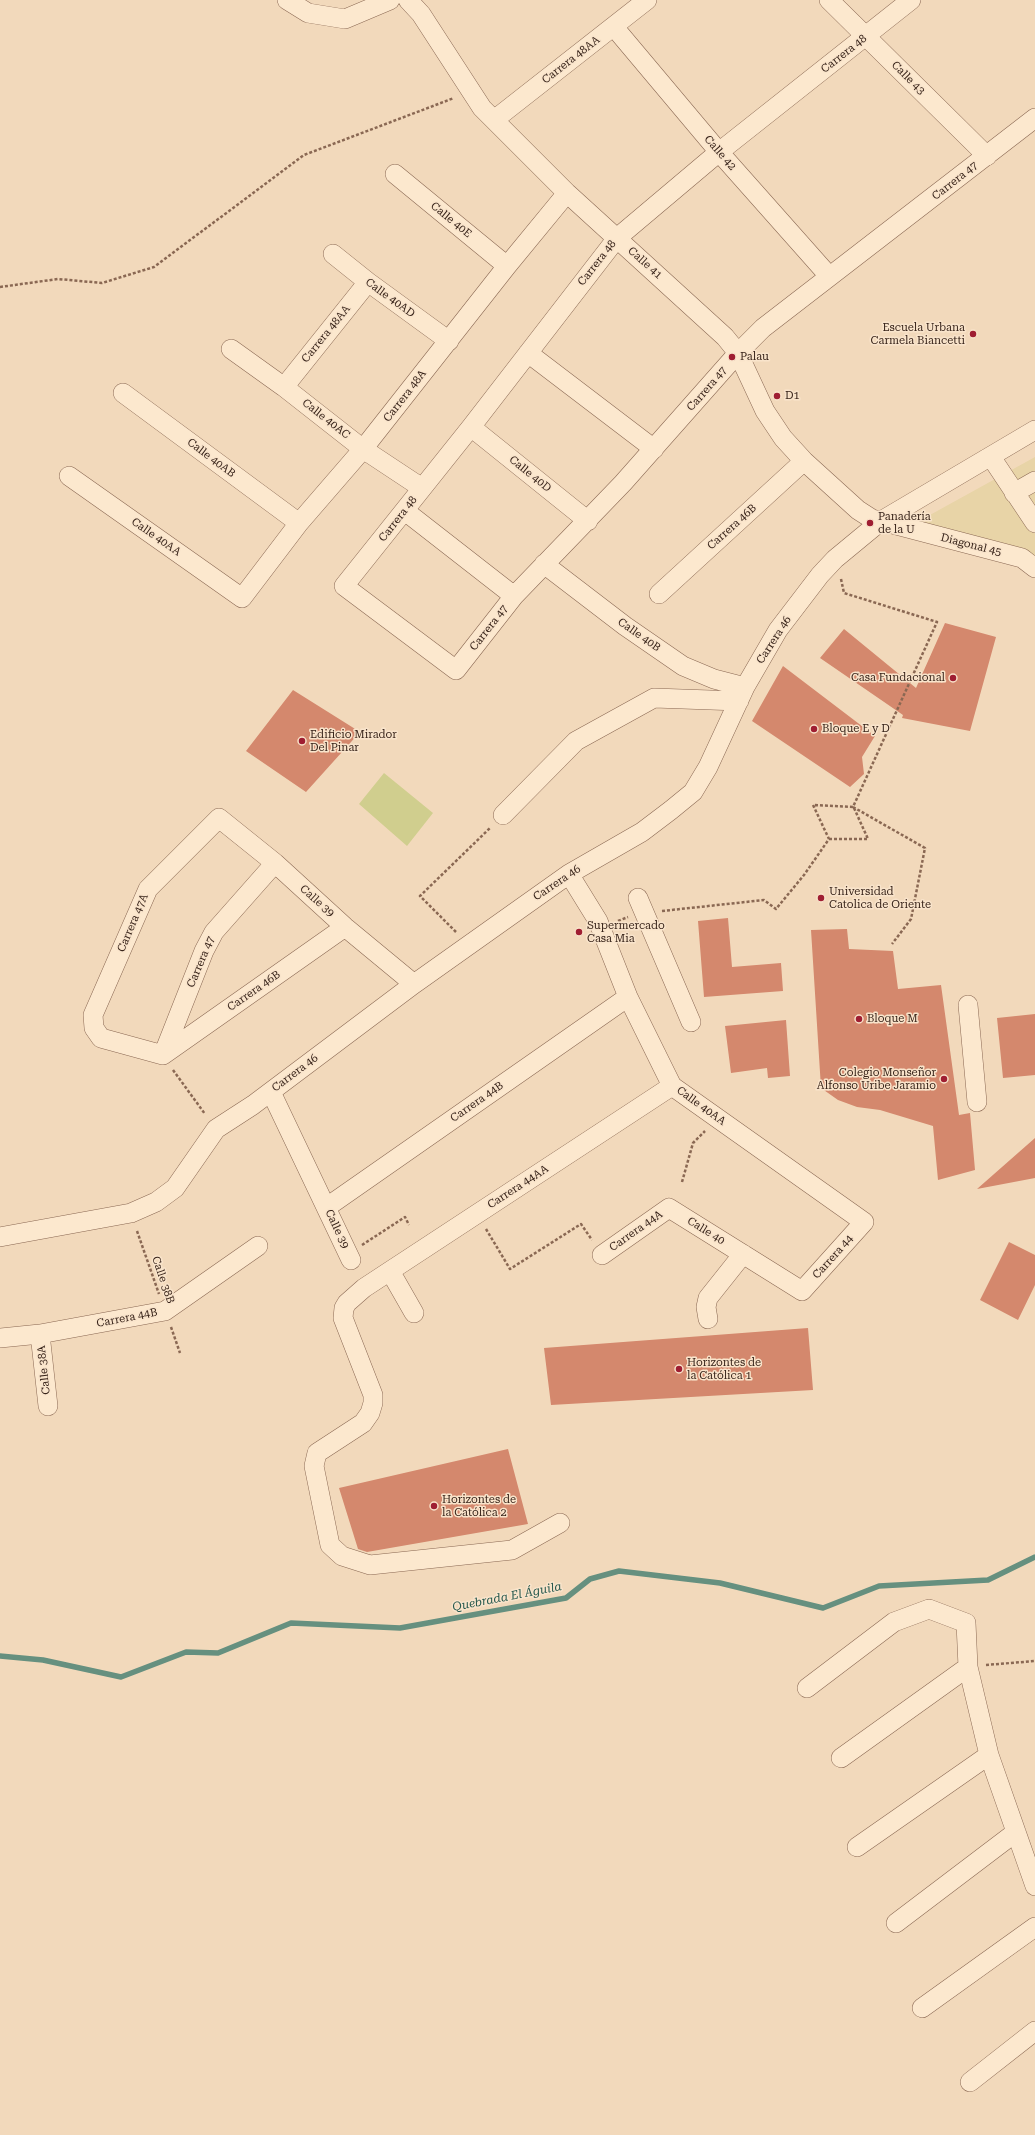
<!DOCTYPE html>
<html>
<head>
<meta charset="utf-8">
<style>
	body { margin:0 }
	canvas { display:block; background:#f2d9bb }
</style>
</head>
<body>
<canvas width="1035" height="2135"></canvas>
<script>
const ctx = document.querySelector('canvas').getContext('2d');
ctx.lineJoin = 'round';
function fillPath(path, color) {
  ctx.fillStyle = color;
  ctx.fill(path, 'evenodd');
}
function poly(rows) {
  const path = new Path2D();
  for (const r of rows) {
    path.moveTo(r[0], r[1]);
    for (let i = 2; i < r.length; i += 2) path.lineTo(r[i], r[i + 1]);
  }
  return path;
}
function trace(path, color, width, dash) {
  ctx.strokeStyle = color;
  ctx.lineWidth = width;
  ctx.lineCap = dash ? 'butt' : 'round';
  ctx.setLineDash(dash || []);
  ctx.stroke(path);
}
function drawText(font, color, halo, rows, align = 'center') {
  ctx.font = font + ' "Roboto Serif",serif';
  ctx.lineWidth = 3;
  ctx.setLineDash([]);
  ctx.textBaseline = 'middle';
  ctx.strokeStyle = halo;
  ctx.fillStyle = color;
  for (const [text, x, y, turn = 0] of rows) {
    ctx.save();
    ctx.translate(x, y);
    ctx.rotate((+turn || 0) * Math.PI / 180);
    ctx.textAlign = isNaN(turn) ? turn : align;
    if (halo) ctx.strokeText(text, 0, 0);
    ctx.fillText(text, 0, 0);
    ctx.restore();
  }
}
fillPath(poly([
	[1035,457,1035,569,919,521]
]), '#e8d4a7');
fillPath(poly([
	[384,773,433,813,407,846,359,804]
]), '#d0ce8e');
trace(poly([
	[0,1656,43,1660,121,1677,186,1652,218,1653,291,1623,400,1628,566,1598,590,1579,619,1571,720,1583,823,1608,879,1586,988,1580,1035,1557]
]), '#66907f', 5.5);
fillPath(poly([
	[945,623,996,637,970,731,902,718,903,715,820,658,844,629,916,688],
	[783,666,875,736,862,757,864,774,850,787,752,721],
	[293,690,360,732,306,792,246,751],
	[728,918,732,967,781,963,783,991,704,997,698,921],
	[847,929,849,949,893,951,898,989,941,985,959,1115,970,1113,975,1170,938,1180,933,1126,880,1110,857,1107,838,1100,821,1088,811,930],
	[1035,1014,1035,1075,1003,1078,997,1018],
	[786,1020,790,1076,768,1078,767,1068,731,1073,725,1026],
	[1035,1138,1035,1178,977,1189],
	[1009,1242,1035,1255,1035,1285,1018,1320,980,1300],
	[808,1328,813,1390,551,1405,544,1348],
	[508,1449,528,1524,367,1552,358,1549,339,1488]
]), '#d4886d');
const minor = poly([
	[287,0,308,13,345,19,390,0],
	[408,0,421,14,482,108,567,193,725,337,738,353,765,411,783,438,804,461,858,510,872,519,881,521,1022,558,1035,568],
	[829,0,987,156],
	[911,0,719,152,617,238,471,427,344,586,456,670,514,596,623,483,738,353,763,328,1035,118],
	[614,27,719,152,829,276],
	[494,120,647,0],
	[395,174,507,266],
	[333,254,368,282,449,341],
	[231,349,284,387,363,449,422,488],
	[528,353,654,449],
	[284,387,368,282],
	[123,393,299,523],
	[471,427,588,521],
	[991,457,1035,523],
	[69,476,242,598,299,523,363,449,507,266,567,193],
	[1014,493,1035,481],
	[405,511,514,596],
	[544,564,625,626,683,666,714,679,745,687],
	[659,594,804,461],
	[503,815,576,741,654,698,739,701],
	[569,874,598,921,628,997,672,1086,864,1222,802,1291,669,1208,602,1255],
	[638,898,691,1022],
	[968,1005,977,1102],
	[163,1055,101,1038,94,1028,93,1015,148,889,219,818,275,863,345,927,414,984],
	[163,1055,204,951,214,932,275,863],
	[163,1055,345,927],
	[271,1092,351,1260],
	[327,1207,628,997],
	[0,1237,131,1213,156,1202,175,1188,216,1129,253,1105,414,984,569,874,642,832,671,810,693,792,708,767,745,687,778,630,820,575,835,559,881,521,1035,430],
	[390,1271,414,1313],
	[708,1319,706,1307,708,1298,743,1254],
	[40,1334,48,1406],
	[0,1338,40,1334,165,1311,258,1246],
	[560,1523,512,1550,370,1565,342,1556,330,1545,314,1466,317,1453,363,1423,370,1413,373,1403,373,1395,343,1318,344,1308,347,1303,364,1288,672,1086],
	[807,1688,894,1622,929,1609,966,1623,968,1667,989,1755,1035,1886],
	[841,1758,968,1667],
	[857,1847,989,1755],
	[896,1923,1016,1832],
	[922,2008,1035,1927],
	[970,2082,1035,2031]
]);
trace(minor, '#8a6853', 20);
trace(poly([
	[0,287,58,279,102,283,154,267,304,155,454,98],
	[853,807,925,848,911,919,892,944],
	[829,839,868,839,854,808],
	[662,911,764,900,776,909,804,875,829,839,813,805,853,807,937,622,844,593,841,579],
	[618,921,628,917],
	[456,932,420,896,490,828],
	[173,1070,205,1114],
	[682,1182,693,1143,705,1131],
	[486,1229,510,1269,581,1224,592,1240],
	[137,1231,159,1294],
	[362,1245,405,1217,409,1225],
	[171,1327,180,1353],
	[986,1665,1035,1661]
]), '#8a6853', 2.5, [3, 2]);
trace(minor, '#fce8ce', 19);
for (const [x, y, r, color] of [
	[973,334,4,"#9f1e32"],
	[732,357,4,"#9f1e32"],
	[777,396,4,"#9f1e32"],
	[870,523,4,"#9f1e32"],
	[953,678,4,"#9f1e32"],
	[814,729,4,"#9f1e32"],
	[302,741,4,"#9f1e32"],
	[821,898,4,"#9f1e32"],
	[579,932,4,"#9f1e32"],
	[859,1019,4,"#9f1e32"],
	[944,1079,4,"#9f1e32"],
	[679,1369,4,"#9f1e32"],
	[434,1506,4,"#9f1e32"]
]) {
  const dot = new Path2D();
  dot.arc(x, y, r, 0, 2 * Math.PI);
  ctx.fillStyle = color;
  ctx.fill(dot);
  trace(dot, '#f9e4cb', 1.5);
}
drawText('11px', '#38241a', '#f9e4cb', [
	["Carrera 48",844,54,-38],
	["Carrera 48AA",571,60,-38],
	["Calle 43",908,78,45],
	["Calle 42",720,153,49],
	["Carrera 47",955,181,-38],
	["Calle 40E",451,220,39],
	["Carrera 48",597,263,-52],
	["Calle 41",645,263,42],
	["Calle 40AD",390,298,36],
	["Carrera 48AA",326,334,-51],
	["Carrera 47",707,389,-49],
	["Carrera 48A",405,396,-52],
	["Calle 40AC",326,419,38],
	["Calle 40AB",211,458,37],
	["Calle 40D",530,474,39],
	["Carrera 48",398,519,-52],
	["Carrera 46B",732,527,-42],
	["Calle 40AA",156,537,35],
	["Diagonal 45",971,545,14],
	["Carrera 47",489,628,-52],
	["Calle 40B",639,635,35],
	["Carrera 46",774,640,-57],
	["Carrera 46",557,883,-34],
	["Calle 39",317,901,42],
	["Carrera 47A",133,923,-67],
	["Carrera 47",201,962,-67],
	["Carrera 46B",254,991,-35],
	["Carrera 46",295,1073,-37],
	["Carrera 44B",477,1102,-35],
	["Calle 40AA",701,1106,36],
	["Carrera 44AA",518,1187,-33],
	["Calle 39",337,1229,65],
	["Carrera 44A",636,1231,-35],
	["Calle 40",706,1231,32],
	["Carrera 44",833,1257,-48],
	["Calle 38B",163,1280,71],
	["Carrera 44B",127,1318,-11],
	["Calle 38A",44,1370,-96]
]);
drawText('11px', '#38241a', '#f9e4cb', [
	["Escuela Urbana",965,328,"right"],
	["Carmela Biancetti",965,341,"right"],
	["Palau",740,357],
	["D1",785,396],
	["Panadería",878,517],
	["de la U",878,530],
	["Casa Fundacional",945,678,"right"],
	["Bloque E y D",822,729],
	["Edificio Mirador",310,735],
	["Del Pinar",310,748],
	["Universidad",829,892],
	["Catolica de Oriente",829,905],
	["Supermercado",587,926],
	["Casa Mia",587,939],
	["Bloque M",867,1019],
	["Colegio Monseñor",936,1073,"right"],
	["Alfonso Uribe Jaramio",936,1086,"right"],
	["Horizontes de",687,1363],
	["la Católica 1",687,1376],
	["Horizontes de",442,1500],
	["la Católica 2",442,1513]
], 'left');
drawText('italic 12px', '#27594e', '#f9e4cb', [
	["Quebrada El Águila",507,1597,-11]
]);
</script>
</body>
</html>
